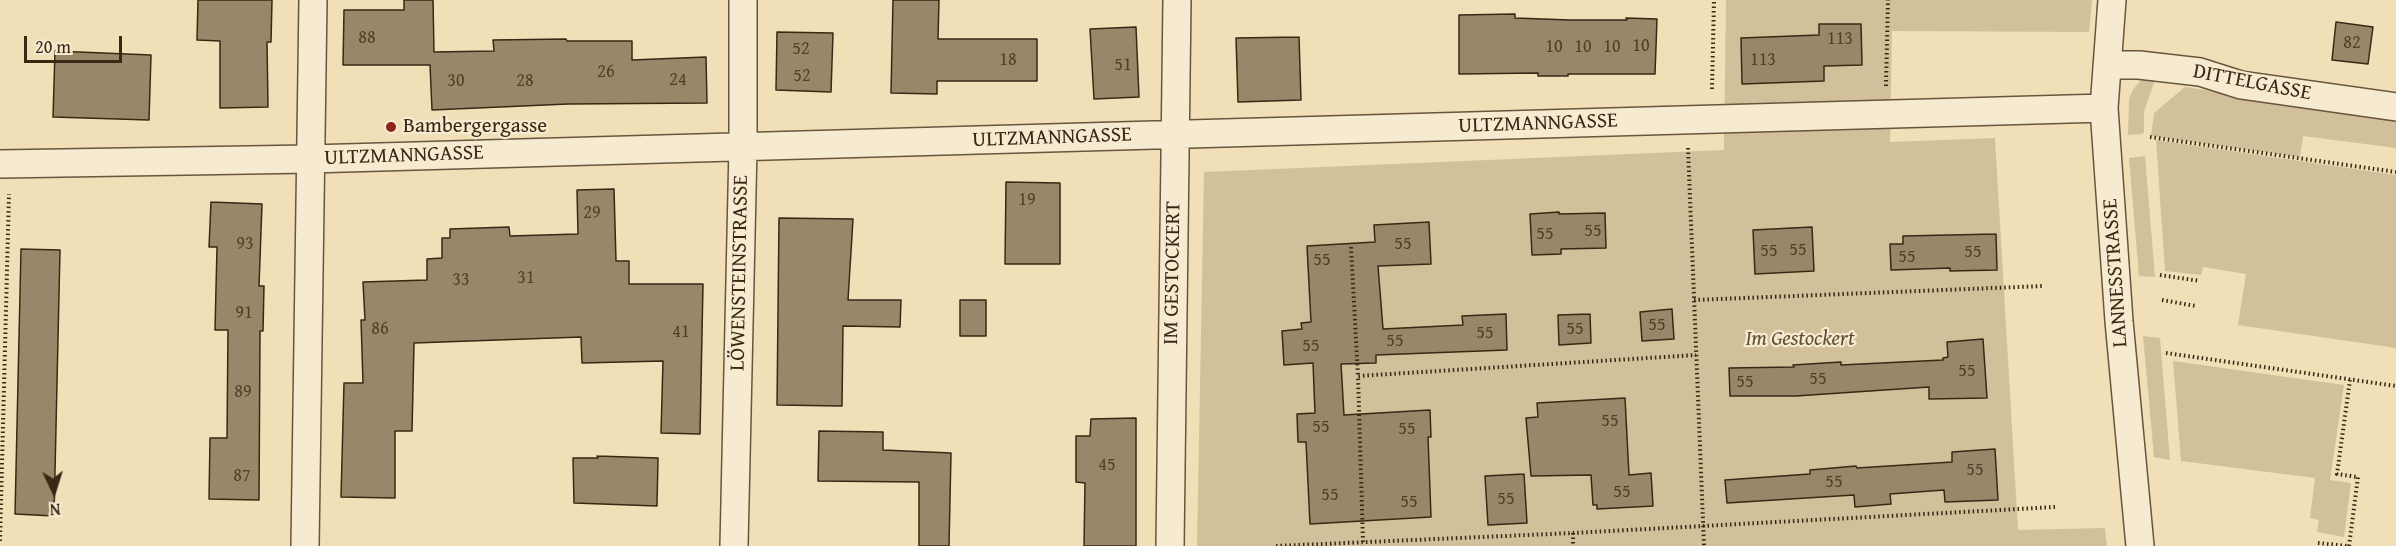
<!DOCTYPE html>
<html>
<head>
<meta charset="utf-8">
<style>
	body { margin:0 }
	#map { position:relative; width:2396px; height:546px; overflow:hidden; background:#f1dfb7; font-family:"Gentium Book Plus",serif }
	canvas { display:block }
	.north { position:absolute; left:24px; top:462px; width:60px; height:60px; -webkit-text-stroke:4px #f6ead0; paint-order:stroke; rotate:176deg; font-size:16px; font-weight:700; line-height:24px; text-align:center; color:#3b2714 }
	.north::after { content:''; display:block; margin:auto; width:21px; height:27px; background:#3b2714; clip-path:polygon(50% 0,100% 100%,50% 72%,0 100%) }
	.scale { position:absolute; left:24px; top:36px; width:98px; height:27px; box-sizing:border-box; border:3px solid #3b2714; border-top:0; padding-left:8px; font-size:18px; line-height:21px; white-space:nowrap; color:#3b2714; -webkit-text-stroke:4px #f6ead0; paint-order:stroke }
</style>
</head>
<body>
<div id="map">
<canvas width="2396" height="546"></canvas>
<div class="north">N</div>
<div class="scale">20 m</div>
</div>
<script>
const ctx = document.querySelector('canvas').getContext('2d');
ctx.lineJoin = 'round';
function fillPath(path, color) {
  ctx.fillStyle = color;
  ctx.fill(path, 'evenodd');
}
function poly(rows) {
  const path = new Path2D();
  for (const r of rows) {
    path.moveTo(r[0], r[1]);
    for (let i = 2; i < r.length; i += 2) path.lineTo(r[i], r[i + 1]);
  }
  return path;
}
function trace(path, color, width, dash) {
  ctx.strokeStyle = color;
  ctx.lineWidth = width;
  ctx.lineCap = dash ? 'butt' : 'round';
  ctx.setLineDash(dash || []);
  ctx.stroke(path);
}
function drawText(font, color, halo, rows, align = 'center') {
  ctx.font = font + ' "Gentium Book Plus",serif';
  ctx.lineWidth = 4.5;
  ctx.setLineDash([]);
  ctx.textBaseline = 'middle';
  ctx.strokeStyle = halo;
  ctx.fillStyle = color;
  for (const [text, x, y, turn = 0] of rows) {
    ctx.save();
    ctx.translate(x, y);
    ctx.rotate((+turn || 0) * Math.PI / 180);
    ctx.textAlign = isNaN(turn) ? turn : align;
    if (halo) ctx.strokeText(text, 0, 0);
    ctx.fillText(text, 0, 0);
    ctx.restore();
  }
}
fillPath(poly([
	[1726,0,2092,0,2089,32,1892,31,1890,142,1995,138,2018,530,2105,528,2107,546,1197,546,1204,172,1724,150],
	[2149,77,2156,77,2144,112,2144,132,2142,134,2128,135,2129,100,2132,91,2141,80],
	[2185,87,2396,117,2396,148,2303,136,2300,157,2151,136,2154,113],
	[2156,140,2396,175,2396,348,2238,325,2246,274,2203,267,2201,275,2165,271],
	[2145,156,2155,277,2139,276,2129,158],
	[2143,336,2160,338,2170,460,2154,457],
	[2173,361,2344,385,2330,480,2351,483,2344,537,2317,532,2319,520,2310,518,2315,478,2181,461]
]), '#d2c09b');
const building = poly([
	[198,0,272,0,271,42,267,42,268,107,220,108,220,41,197,40,198,0],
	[404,0,433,0,434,52,494,51,493,40,566,39,567,41,632,41,632,60,706,57,707,103,568,104,432,110,430,65,343,65,344,10,404,10,404,0],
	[893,0,939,0,938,39,1037,39,1037,81,937,81,937,94,891,93,893,0],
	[1515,14,1515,18,1570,20,1627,20,1626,18,1657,19,1655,74,1568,74,1568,76,1538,76,1538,73,1459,74,1459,15,1515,14],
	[2336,22,2373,27,2368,64,2332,60,2336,22],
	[1819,24,1861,24,1862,65,1824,66,1824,81,1742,84,1741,38,1819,35,1819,24],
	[1136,27,1139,97,1094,99,1090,29,1136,27],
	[777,32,833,33,831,92,776,90,777,32],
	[1299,37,1301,100,1238,102,1236,38,1299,37],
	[55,51,151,55,149,120,53,117,55,51],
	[1006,182,1060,183,1060,264,1005,264,1006,182],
	[614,189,616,261,629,261,629,284,703,284,700,434,661,433,663,361,582,363,581,337,414,343,412,431,395,431,395,498,341,497,344,383,363,383,361,320,365,320,363,282,427,280,427,259,442,258,442,238,450,238,450,229,509,227,510,236,578,234,577,190,614,189],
	[211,202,262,204,259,286,264,286,263,331,260,331,259,500,209,499,210,438,227,438,228,330,215,330,217,247,209,247,211,202],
	[1559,212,1559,214,1605,213,1606,248,1561,249,1561,254,1532,255,1530,214,1559,212],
	[779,218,853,219,848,300,901,300,900,327,843,326,842,406,777,405,779,218],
	[1429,222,1431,264,1378,266,1383,329,1463,325,1462,316,1506,314,1507,350,1376,355,1376,363,1341,364,1344,415,1430,410,1431,437,1428,437,1431,517,1310,524,1306,442,1298,442,1297,414,1315,413,1313,363,1284,365,1282,331,1302,329,1301,323,1311,322,1307,246,1375,242,1374,225,1429,222],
	[1812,227,1814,271,1755,274,1753,230,1812,227],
	[1996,234,1997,270,1950,271,1950,268,1891,270,1890,244,1903,244,1903,236,1996,234],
	[21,249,60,250,54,516,15,514,21,249],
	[960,300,986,300,986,336,960,336,960,300],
	[1672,309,1674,339,1642,341,1640,312,1672,309],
	[1590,314,1591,343,1559,345,1558,315,1590,314],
	[1983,339,1987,398,1929,399,1929,387,1796,396,1730,396,1729,368,1794,367,1793,365,1841,362,1841,365,1943,360,1943,358,1948,357,1947,342,1983,339],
	[1625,398,1629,475,1651,473,1653,506,1597,509,1597,505,1593,505,1591,475,1531,476,1526,418,1538,417,1537,403,1625,398],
	[1136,418,1136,546,1084,546,1085,483,1076,482,1076,436,1090,436,1091,419,1136,418],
	[819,431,883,432,883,450,951,453,949,546,919,546,919,482,818,481,819,431],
	[1995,449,1998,500,1945,502,1944,490,1890,494,1891,504,1855,507,1854,495,1727,503,1725,480,1810,474,1810,470,1856,466,1857,468,1952,462,1952,452,1995,449],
	[597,456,658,458,657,506,574,503,573,458,598,458,597,456],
	[1524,474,1527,523,1488,525,1485,476,1524,474]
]);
fillPath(building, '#9a8769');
trace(building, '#3b2714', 1.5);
const minor = poly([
	[2112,0,2104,108,2119,321,2140,546],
	[2107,65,2139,65,2200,72,2241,85,2396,107],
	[0,164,310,159,2104,108],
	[305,546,313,0],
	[734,546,743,147,743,0],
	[1170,546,1177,0]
]);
trace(minor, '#68553d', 30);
trace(poly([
	[1886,86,1888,0],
	[1712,89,1714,0],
	[2150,137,2396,172],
	[1688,148,1704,546],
	[1351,247,1358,376],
	[2160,275,2200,281],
	[1694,300,2043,286],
	[2162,300,2196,306],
	[2166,353,2396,386],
	[1573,533,1573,546],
	[0,541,9,194],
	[1363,542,1358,376,1696,355],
	[2318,543,2348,546],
	[1276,546,1573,533,2055,507],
	[2349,546,2358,477,2337,474,2350,380]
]), '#3b2714', 4, [1.5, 3]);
trace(minor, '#f6ead0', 27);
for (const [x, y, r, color] of [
	[391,127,6,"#8f2418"]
]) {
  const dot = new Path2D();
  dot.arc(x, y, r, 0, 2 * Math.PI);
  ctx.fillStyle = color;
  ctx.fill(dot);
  trace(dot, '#f6ead0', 2);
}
drawText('18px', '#533f29', null, [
	["88",367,38],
	["113",1840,39],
	["82",2352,43],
	["10",1641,46],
	["10",1554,47],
	["10",1583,47],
	["10",1612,47],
	["52",801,49],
	["18",1008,60],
	["113",1763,60],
	["51",1123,65],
	["26",606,72],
	["52",802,76],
	["24",678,80],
	["30",456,81],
	["28",525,81],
	["19",1027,200],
	["29",592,213],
	["55",1593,231],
	["55",1545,234],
	["93",245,244],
	["55",1403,244],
	["55",1798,250],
	["55",1769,251],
	["55",1973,252],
	["55",1907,257],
	["55",1322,260],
	["31",526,278],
	["33",461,280],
	["91",244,313],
	["55",1657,325],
	["86",380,329],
	["55",1575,329],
	["41",681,332],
	["55",1485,333],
	["55",1395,341],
	["55",1311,346],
	["55",1967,371],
	["55",1818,379],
	["55",1745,382],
	["89",243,392],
	["55",1610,421],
	["55",1321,427],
	["55",1407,429],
	["45",1107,465],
	["55",1975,470],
	["87",242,476],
	["55",1834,482],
	["55",1622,492],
	["55",1330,495],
	["55",1506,499],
	["55",1409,502]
]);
drawText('21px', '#3b2714', '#f6ead0', [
	["DITTELGASSE",2252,83,11],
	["ULTZMANNGASSE",1538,124,-2],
	["ULTZMANNGASSE",1052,138,-2],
	["ULTZMANNGASSE",404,156,-2],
	["LÖWENSTEINSTRASSE",740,273,-89],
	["IM GESTOCKERT",1173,273,-89],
	["LANNESSTRASSE",2116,273,-94]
]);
drawText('21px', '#3b2714', '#f6ead0', [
	["Bambergergasse",403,127]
], 'left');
drawText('italic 21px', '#614d36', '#f6ead0', [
	["Im Gestockert",1800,340]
]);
</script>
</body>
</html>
